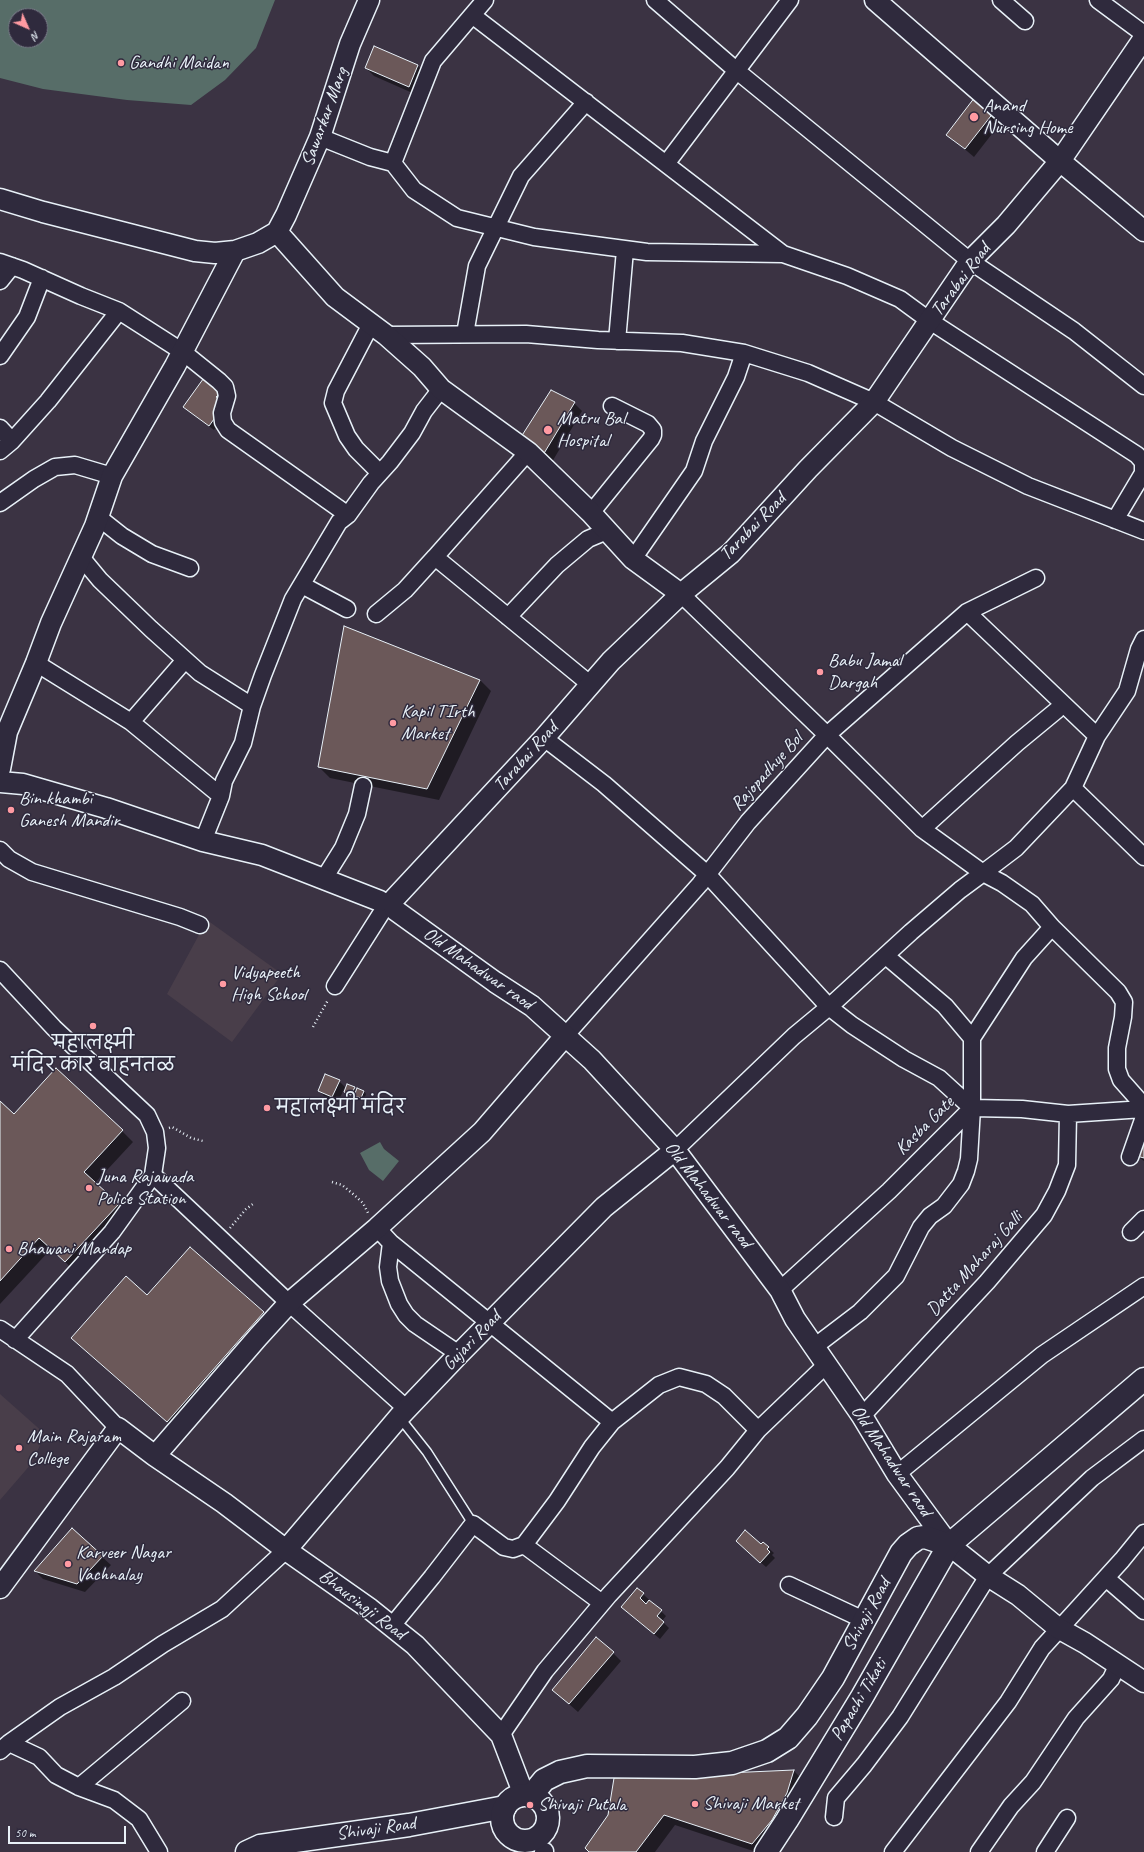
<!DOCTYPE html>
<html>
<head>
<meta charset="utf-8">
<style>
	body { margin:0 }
	#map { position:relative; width:1144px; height:1852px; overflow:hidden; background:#3b3343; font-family:Caveat,sans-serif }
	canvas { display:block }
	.north { position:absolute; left:8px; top:8px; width:40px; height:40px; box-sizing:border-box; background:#2f2a3d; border:1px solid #797a88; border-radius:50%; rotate:135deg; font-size:11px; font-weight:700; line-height:16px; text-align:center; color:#e8f1f8 }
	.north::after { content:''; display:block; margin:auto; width:14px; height:18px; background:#ff9aa2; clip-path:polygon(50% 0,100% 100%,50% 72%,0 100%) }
	.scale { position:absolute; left:8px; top:1826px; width:118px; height:18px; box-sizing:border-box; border:2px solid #e8f1f8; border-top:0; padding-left:5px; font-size:12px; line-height:14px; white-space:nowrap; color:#e8f1f8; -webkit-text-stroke:3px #2f2a3d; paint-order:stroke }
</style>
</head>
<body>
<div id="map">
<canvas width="1144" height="1852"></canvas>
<div class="north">N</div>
<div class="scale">50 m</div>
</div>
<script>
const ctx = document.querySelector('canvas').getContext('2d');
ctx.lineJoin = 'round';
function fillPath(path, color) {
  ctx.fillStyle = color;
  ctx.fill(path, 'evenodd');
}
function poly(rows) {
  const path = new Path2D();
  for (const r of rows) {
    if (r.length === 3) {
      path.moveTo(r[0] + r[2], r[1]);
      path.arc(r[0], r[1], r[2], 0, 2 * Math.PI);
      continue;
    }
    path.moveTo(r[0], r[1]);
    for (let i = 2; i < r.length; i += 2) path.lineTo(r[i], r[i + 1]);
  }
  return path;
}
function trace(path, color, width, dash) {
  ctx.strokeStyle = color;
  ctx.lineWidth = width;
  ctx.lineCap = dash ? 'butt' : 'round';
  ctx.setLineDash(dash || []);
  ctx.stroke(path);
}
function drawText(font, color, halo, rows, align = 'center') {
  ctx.font = font + ' Caveat,"Playpen Sans Deva",sans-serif';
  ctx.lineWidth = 3;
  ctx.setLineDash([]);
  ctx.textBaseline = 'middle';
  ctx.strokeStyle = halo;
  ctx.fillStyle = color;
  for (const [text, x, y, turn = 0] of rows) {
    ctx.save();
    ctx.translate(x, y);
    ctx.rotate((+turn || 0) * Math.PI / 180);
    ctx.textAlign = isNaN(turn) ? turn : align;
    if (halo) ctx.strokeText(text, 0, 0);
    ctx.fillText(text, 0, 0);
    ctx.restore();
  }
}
fillPath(poly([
	[207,920,282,974,232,1042,167,994],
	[0,1394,45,1434,32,1463,0,1500]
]), '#493e4a');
fillPath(poly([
	[0,0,275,0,256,48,225,80,191,105,127,100,43,89,0,78],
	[16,16,40,16,40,40,16,40],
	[380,1142,384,1149,399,1161,383,1181,369,1170,360,1153]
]), '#576d68');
fillPath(poly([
	[375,48,418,66,426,74,417,95,374,76,366,68],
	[994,112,1002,121,974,157,948,135],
	[218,385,227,413,214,430,190,412],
	[574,403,582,411,552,462,530,445],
	[345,628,480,680,491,691,439,800,330,778,319,767],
	[339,1081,345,1087,338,1102,324,1096,319,1090],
	[354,1088,357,1091,364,1091,366,1094,364,1100,346,1092],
	[0,1103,14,1115,122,1131,133,1142,95,1183,130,1216,77,1273,51,1249,0,1304],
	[1144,1126,1144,1161,1134,1154],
	[148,1296,263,1313,274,1324,179,1432,84,1349],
	[72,1530,111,1565,85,1592,43,1579,35,1571],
	[763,1543,774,1553,772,1555,775,1558,766,1567,742,1546,761,1545],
	[643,1594,666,1616,662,1621,669,1628,660,1639,628,1612],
	[613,1653,621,1661,578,1712,553,1690],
	[794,1771,805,1782,756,1852,675,1825,655,1852,590,1852,608,1815,615,1779]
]), '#0007');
const building = poly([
	[374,46,418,65,409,87,365,68,374,46],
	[975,97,994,112,965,149,946,135,975,97],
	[206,375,219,385,218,395,216,397,223,401,222,408,209,426,183,407,206,375],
	[551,390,575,402,543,455,521,437,551,390],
	[344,626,480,680,427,789,318,767,344,626],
	[56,1068,123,1130,84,1172,119,1204,65,1262,39,1238,0,1281,0,1101,14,1114,56,1068],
	[325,1074,340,1080,332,1097,318,1091,325,1074],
	[347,1084,355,1087,351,1095,344,1092,347,1084],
	[357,1088,364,1091,361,1098,354,1096,357,1088],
	[1144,1123,1144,1158,1133,1155,1144,1123],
	[190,1247,264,1312,167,1422,71,1338,126,1276,147,1295,190,1247],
	[72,1528,103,1556,77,1584,34,1571,72,1528],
	[745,1530,761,1544,763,1542,769,1547,767,1549,770,1552,760,1563,736,1541,745,1530],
	[637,1588,644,1593,640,1598,646,1604,649,1600,662,1610,657,1616,664,1622,654,1634,621,1607,637,1588],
	[596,1637,614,1652,569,1704,552,1690,596,1637],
	[794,1770,787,1793,772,1820,752,1844,664,1815,636,1852,589,1852,585,1848,608,1815,614,1778,794,1770]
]);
fillPath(building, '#6b5859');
trace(building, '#e8f1f8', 1);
const service = poly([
	[400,1418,427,1452,473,1524]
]);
const minor = poly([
	[655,0,737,71,970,261,1074,331,1144,386],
	[1001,0,1025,21],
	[1098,0,1144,34],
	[472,15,783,254,847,276,900,299,930,321,1137,455,1143,462,1143,473,1115,520],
	[320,137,370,157,393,163,433,61,485,0],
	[393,163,414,190,457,218,534,237,647,252,783,254],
	[666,164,790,0],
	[0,262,23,270,81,296,119,311,183,352,219,381,225,387,227,396,222,413,223,422,228,430,348,515],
	[0,281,12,266],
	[371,324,336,391,333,403,347,436,356,449,380,473],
	[465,334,477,266,521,176,586,102],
	[386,335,526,334,598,340,682,343,744,353,808,373,874,402,952,448,1028,486,1144,531],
	[617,341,625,250],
	[0,356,27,317,42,278],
	[0,428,12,441],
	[0,451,12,441,48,401,119,311],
	[528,452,435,557,591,685],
	[0,503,34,479,55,467,75,465,112,476],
	[591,513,651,439,653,435,653,430,648,424,612,406],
	[98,517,122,536,152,554,190,568],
	[81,557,100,580,151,629,200,673,252,706],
	[633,559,694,471,704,441,736,377,744,353],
	[302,585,347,609],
	[967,612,1097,736],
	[376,614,405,590,435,557],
	[508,617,557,565,588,539,607,531],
	[1144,639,1139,649,1127,691,1097,736,1073,788,1016,848,983,873,1002,883,1032,904,1052,927,1118,992,1124,1002,1123,1017,1117,1048,1117,1069,1121,1080,1144,1106],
	[36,663,131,722,185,660],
	[131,722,221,796],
	[544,738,604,784,707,874,829,1007,852,1025,904,1059,939,1078,972,1108],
	[1073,788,1144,857],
	[922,829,1017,743,1057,710],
	[203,841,221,796,224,781,243,743,252,706,263,675,293,599,339,522,348,515,371,483,390,462,412,433,424,411,441,389],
	[0,850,9,859,32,872,180,917,200,925],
	[323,880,343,848,357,814,363,786],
	[886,956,945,1006,972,1038],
	[0,970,54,1028,147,1115,155,1132,157,1148,153,1175,112,1232,15,1340],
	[335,986,382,912],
	[565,1036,700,884,748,822,827,735,967,612,1036,578],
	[675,1150,794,1036,829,1007,911,932,960,890,983,873,922,829,827,735,681,594],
	[1130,1157,1144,1117],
	[153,1175,289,1303,407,1409],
	[377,1228,391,1243,612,1422],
	[1131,1232,1144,1219],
	[391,1243,388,1267,390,1281,399,1304,406,1315,415,1324,459,1354],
	[780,1290,889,1191,972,1108,1022,1109,1068,1114,1144,1109],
	[0,1329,67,1374,118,1428],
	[814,1347,860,1312,896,1276,921,1227,930,1216,944,1206,961,1184,966,1171,969,1159,972,1108,972,1038,1024,958,1052,927],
	[862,1416,987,1282,1044,1215,1057,1191,1067,1165,1068,1114],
	[897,1474,1042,1355,1144,1286],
	[524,1545,602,1603],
	[1106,1578,1144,1611],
	[789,1585,864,1620],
	[391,1627,432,1577,473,1524,504,1547,513,1549,524,1545,557,1501,592,1447,612,1422,659,1385,679,1377,706,1384,724,1396,758,1430],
	[501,1735,545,1671,609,1595,727,1468,758,1430,826,1365],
	[9,1743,39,1757,56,1775,79,1787,114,1800,139,1819,159,1852],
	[0,1751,9,1743,60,1707,114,1677,163,1644,222,1609,286,1550],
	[79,1787,182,1701],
	[834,1817,836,1798,864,1765,900,1717,988,1576,1092,1478,1144,1439],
	[543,1852,545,1851],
	[893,1852,1008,1702,1042,1648,1122,1560,1144,1533],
	[979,1852,1011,1806,1033,1782,1076,1718,1111,1679,1118,1664],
	[1045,1852,1067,1818]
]);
const tertiary = poly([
	[875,0,1060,161,1144,231],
	[0,199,43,212,195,251,215,253,235,251,258,243,277,232,286,215,320,137,350,44,369,0],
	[277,232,335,297,386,335,422,367,441,389,528,452,591,513,633,559,681,594],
	[0,769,7,732,36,663,51,623,95,526,112,476,175,366,235,251],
	[0,782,23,784,106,808,203,841,262,855,380,901],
	[394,899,544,738,611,661,681,594,731,553,808,469,874,402,970,261,1006,225,1060,161,1144,38],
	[395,910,495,982,532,1006,592,1060,675,1150,780,1290,795,1319,862,1416,897,1474,949,1545,988,1576,1018,1595,1058,1628,1085,1643,1144,1682],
	[155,1456,258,1337,289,1303,377,1228,482,1132,565,1036],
	[286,1550,399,1417,459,1354,604,1207,675,1150],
	[0,1588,118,1428,155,1456,224,1503,286,1550,370,1609,415,1645,501,1735,524,1795]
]);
const secondary = poly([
	[247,1852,260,1846,409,1825,505,1807]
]);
const trunk = poly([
	[525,1818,23],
	[531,1796,544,1780,560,1772,587,1766,695,1767,732,1763,767,1751,788,1738,807,1716,833,1678,901,1553,908,1545,918,1538,925,1537,949,1545],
	[766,1852,787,1820,862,1697,949,1545,1144,1379]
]);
trace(service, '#e8f1f8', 11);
trace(minor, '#e8f1f8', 19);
trace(tertiary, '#e8f1f8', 23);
trace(secondary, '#e8f1f8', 25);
trace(trunk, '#e8f1f8', 25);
trace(poly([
	[313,1027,328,1000],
	[169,1128,172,1127,191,1138,203,1141],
	[332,1182,342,1185,353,1194,363,1203,368,1213],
	[230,1228,246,1209,253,1204]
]), '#e8f1f8', 2.5, [1, 3]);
trace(service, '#2f2a3d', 8);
trace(minor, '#2f2a3d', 16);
trace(tertiary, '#2f2a3d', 20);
trace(secondary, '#2f2a3d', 22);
trace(trunk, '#2f2a3d', 22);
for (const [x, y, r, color] of [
	[121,63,4,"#ff9aa2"],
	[974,117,5,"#ff9aa2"],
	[548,430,5,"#ff9aa2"],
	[820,672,4,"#ff9aa2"],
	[393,723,4,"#ff9aa2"],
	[11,810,4,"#ff9aa2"],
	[223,984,4,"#ff9aa2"],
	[93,1026,4,"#ff9aa2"],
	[267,1108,4,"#ff9aa2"],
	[89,1188,4,"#ff9aa2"],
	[9,1249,4,"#ff9aa2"],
	[19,1448,4,"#ff9aa2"],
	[68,1564,4,"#ff9aa2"],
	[695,1804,4,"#ff9aa2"],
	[530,1805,4,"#ff9aa2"]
]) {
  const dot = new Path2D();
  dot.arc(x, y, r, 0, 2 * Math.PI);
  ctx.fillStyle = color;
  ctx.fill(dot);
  trace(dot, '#2f2a3d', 1.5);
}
drawText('19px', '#e8f1f8', '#2f2a3d', [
	["Gandhi Maidan",129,63],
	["Anand",983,106],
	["Nursing Home",983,128],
	["Matru Bal",557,419],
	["Hospital",557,441],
	["Babu Jamal",828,661],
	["Dargah",828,683],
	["Kapil TIrth",401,712],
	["Market",401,734],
	["Bin khambi",19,799],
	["Ganesh Mandir",19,821],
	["Vidyapeeth",231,973],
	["High School",231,995],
	["महालक्ष्मी",93,1044,"center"],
	["मंदिर कार वाहनतळ",93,1066,"center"],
	["महालक्ष्मी मंदिर",275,1108],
	["Juna Rajawada",97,1177],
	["Police Station",97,1199],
	["Bhawani Mandap",17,1249],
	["Main Rajaram",27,1437],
	["College",27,1459],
	["Karveer Nagar",76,1553],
	["Vachnalay",76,1575],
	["Shivaji Market",703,1804],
	["Shivaji Putala",538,1805]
], 'left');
drawText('19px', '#e8f1f8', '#2f2a3d', [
	["Sawarkar Marg",325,117,-70],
	["Tarabai Road",961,280,-53],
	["Tarabai Road",753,527,-46],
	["Tarabai Road",526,757,-48],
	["Rajopadhye Bol",767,772,-48],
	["Old Mahadwar raod",478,969,35],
	["Kasba Gate",925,1126,-45],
	["Old Mahadwar raod",708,1195,52],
	["Datta Maharaj Galli",975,1264,-48],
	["Gujari Road",472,1341,-46],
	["Old Mahadwar raod",891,1461,56],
	["Bhausingji Road",362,1605,37],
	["Shivaji Road",867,1615,-61],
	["Papachi Tikati",859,1700,-59],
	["Shivaji Road",376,1829,-8]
]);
</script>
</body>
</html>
